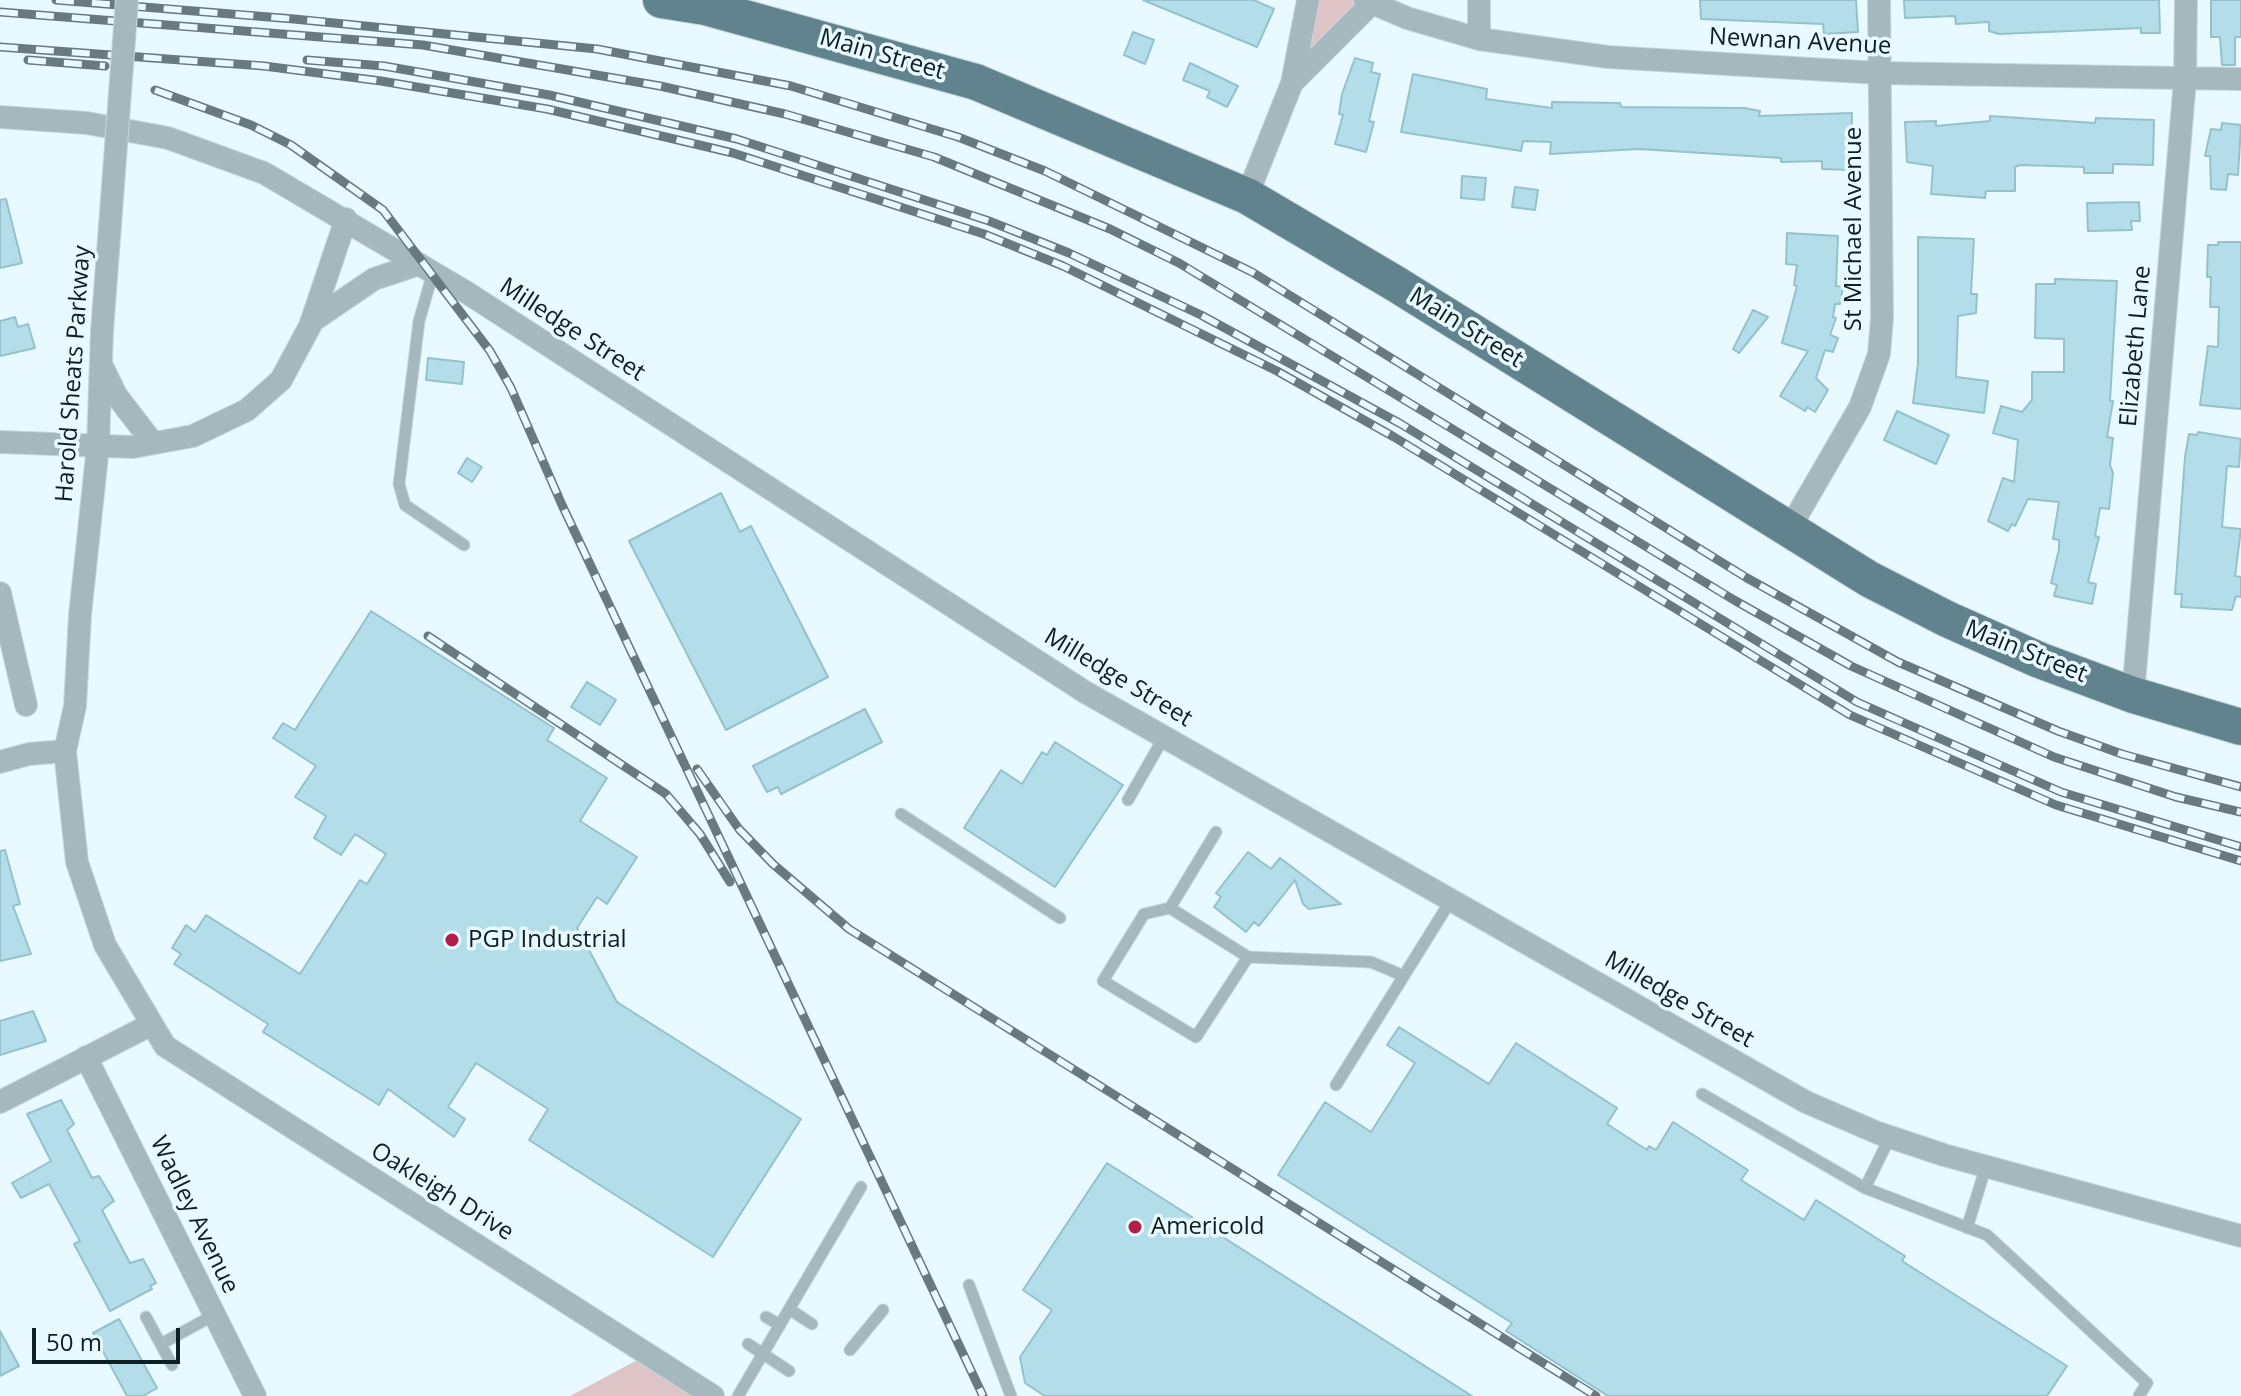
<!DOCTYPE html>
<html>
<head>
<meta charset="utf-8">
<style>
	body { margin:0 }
	#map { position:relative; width:2241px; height:1396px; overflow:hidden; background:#e8f9ff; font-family:"Open Sans",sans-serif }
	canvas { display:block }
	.scale { position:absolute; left:32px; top:1328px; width:148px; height:36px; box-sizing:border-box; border:4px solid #0e1f24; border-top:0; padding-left:10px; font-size:24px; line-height:28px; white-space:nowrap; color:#0e1f24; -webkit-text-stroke:6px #e8f9ff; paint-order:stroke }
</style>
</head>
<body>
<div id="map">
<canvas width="2241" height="1396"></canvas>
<div class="scale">50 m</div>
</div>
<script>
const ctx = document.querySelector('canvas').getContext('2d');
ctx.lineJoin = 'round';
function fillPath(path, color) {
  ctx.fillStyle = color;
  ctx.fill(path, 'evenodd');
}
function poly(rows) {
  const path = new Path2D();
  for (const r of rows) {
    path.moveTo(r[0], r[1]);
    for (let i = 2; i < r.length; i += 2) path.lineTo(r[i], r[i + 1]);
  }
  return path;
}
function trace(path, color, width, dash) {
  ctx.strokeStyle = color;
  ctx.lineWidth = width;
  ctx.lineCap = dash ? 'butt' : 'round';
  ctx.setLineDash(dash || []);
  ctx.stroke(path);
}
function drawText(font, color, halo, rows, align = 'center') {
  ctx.font = font + ' "Open Sans",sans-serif';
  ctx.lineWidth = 7;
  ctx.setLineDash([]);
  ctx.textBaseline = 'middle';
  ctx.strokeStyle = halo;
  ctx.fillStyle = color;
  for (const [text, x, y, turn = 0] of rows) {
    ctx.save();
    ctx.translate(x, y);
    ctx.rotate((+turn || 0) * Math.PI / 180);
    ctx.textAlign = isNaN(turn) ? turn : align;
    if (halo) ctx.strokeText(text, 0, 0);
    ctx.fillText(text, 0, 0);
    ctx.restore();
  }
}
fillPath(poly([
	[1315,0,1365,0,1301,74],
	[641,1358,712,1396,570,1396]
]), '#dfc4c7');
const building = poly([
	[1143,0,1254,0,1274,9,1257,47,1143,0],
	[1700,0,1856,0,1858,32,1824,34,1823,24,1701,19,1700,0],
	[1904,0,2159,0,2160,33,2141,33,2141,28,1999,34,1989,31,1989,22,1956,24,1955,16,1905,18,1904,0],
	[2211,0,2241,0,2241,37,2235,37,2235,65,2222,65,2220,37,2211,37,2211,0],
	[1133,32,1154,40,1145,64,1124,55,1133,32],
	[1355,58,1373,63,1371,72,1380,74,1369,121,1374,122,1366,152,1335,144,1343,115,1339,114,1342,94,1355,58],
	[1190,63,1238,86,1227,107,1207,97,1210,91,1183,80,1190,63],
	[1413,74,1487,89,1486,99,1552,108,1552,102,1620,103,1621,107,1744,108,1760,111,1759,116,1852,113,1851,170,1822,169,1822,161,1781,162,1781,158,1639,149,1550,154,1551,142,1523,141,1521,151,1401,132,1413,74],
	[1990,116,2095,123,2096,118,2154,120,2153,165,2113,164,2113,173,2084,173,2084,167,2020,165,2015,167,2015,191,1986,191,1985,198,1931,194,1933,166,1907,162,1905,122,1936,121,1936,126,1990,121,1990,116],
	[2222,123,2241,125,2238,175,2228,174,2226,190,2211,189,2210,156,2205,156,2211,129,2221,130,2222,123],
	[1462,176,1486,178,1484,200,1461,198,1462,176],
	[1515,187,1538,190,1535,210,1512,207,1515,187],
	[6,199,22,263,0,268,0,200,6,199],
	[2139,202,2140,221,2131,221,2132,230,2088,231,2087,203,2139,202],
	[1787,233,1838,236,1836,286,1843,287,1840,304,1835,304,1833,317,1836,318,1830,335,1838,338,1833,352,1825,350,1816,378,1828,390,1815,412,1807,407,1805,411,1780,396,1808,351,1782,343,1797,286,1794,285,1797,265,1786,264,1787,233],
	[1918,237,1974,239,1971,294,1977,294,1976,313,1958,316,1956,377,1988,381,1984,413,1913,403,1918,363,1918,237],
	[2218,242,2241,242,2241,409,2200,405,2208,346,2218,347,2219,307,2210,307,2211,277,2207,277,2208,245,2218,245,2218,242],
	[2055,279,2117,281,2110,401,2113,401,2107,437,2113,438,2110,465,2113,473,2109,509,2100,508,2095,536,2099,537,2088,582,2096,584,2092,604,2054,596,2057,585,2051,583,2059,549,2059,540,2053,539,2059,502,2028,499,2015,526,2012,524,2008,531,1988,521,2003,478,2014,482,2018,440,1993,433,2001,406,2022,412,2032,400,2032,372,2064,372,2064,339,2035,338,2036,284,2055,284,2055,279],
	[1753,310,1768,317,1739,353,1733,349,1753,310],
	[15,317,18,327,28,324,35,348,0,356,0,321,15,317],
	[428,358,464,362,462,384,426,380,428,358],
	[1897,411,1949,435,1936,464,1884,440,1897,411],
	[2198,432,2241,439,2239,467,2227,466,2222,527,2241,529,2235,576,2241,577,2241,597,2236,596,2232,610,2181,607,2182,594,2175,594,2185,457,2189,434,2197,435,2198,432],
	[467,458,482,467,472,482,458,473,467,458],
	[721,493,740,532,751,526,828,677,726,730,629,541,721,493],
	[371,611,554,728,547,740,607,778,580,821,637,857,607,904,597,897,577,928,617,1002,801,1119,713,1257,529,1140,548,1109,476,1063,448,1107,465,1119,454,1137,388,1089,379,1105,263,1032,268,1024,174,964,181,954,172,948,186,925,195,932,206,915,300,974,360,880,367,884,386,854,355,834,341,855,314,838,326,816,295,797,316,766,273,738,283,723,295,730,371,611],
	[587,682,616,700,600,725,571,707,587,682],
	[865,709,882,742,781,794,778,787,767,792,753,766,865,709],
	[1055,742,1123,785,1055,887,964,828,1001,770,1022,784,1042,752,1047,755,1055,742],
	[5,850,20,904,13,906,31,954,0,961,0,851,5,850],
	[1248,852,1271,869,1280,858,1341,904,1309,909,1303,904,1295,880,1259,926,1254,922,1246,932,1214,907,1221,897,1216,893,1248,852],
	[33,1011,46,1041,0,1055,0,1021,33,1011],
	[1399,1027,1489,1084,1516,1043,1617,1108,1607,1124,1647,1150,1649,1146,1656,1150,1673,1122,1748,1170,1741,1180,1804,1220,1816,1200,1905,1256,1902,1261,2067,1366,2047,1396,1608,1396,1506,1331,1512,1323,1278,1175,1325,1102,1371,1132,1415,1063,1387,1045,1399,1027],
	[61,1100,74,1124,67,1130,92,1178,99,1176,114,1201,102,1210,130,1263,143,1259,156,1283,150,1286,152,1289,110,1311,74,1244,80,1241,49,1184,21,1198,12,1183,51,1161,27,1114,61,1100],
	[1107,1163,1472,1396,1045,1396,1025,1383,1020,1357,1052,1310,1023,1290,1107,1163],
	[119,1319,157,1388,143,1396,127,1396,93,1333,119,1319],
	[0,1331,19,1366,0,1376,0,1331]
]);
fillPath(building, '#b2dde9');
trace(building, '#95c1cd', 2);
const service = poly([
	[433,273,419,321,399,484,405,505,464,545],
	[1128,800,1164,737],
	[901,814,1060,918],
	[1170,908,1216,832],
	[1248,957,1196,1037,1103,981,1144,914,1170,908,1248,957,1371,962,1404,976],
	[1336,1085,1451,900],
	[1702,1094,1865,1188,1890,1137],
	[1865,1188,1987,1235,2147,1383,2139,1396],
	[1967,1228,1986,1166],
	[969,1285,1011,1396],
	[789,1309,812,1324],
	[146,1317,172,1365],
	[766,1317,780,1325],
	[161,1344,214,1315],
	[748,1344,789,1371],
	[850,1350,883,1310],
	[738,1396,861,1187]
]);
const minor = poly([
	[1365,0,1407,18,1479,39,1608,57,1879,73,2241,79],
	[1479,0,1479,39],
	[1292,83,1372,3],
	[0,117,87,123,168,138,264,173,466,292,1085,692,1806,1102,1878,1133,1944,1155,2241,1236],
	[1247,196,1292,83,1308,0],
	[311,322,374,279,419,264],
	[102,331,98,446,80,615,75,706,65,751,77,862,105,945,165,1046,713,1396],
	[103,368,116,395,153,443],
	[0,442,133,447,193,436,247,410,281,380,310,326,346,219],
	[1788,531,1860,407,1879,354,1882,318,1879,0],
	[0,593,26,705],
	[2133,695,2185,80,2186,0],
	[0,762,29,754,65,751],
	[86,1057,255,1396],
	[0,1102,152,1024]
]);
const primary = poly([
	[661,0,705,7,976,82,1247,196,1396,284,1869,579,1947,619,2039,660,2133,695,2241,727]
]);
trace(service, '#c5d6dc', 13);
trace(minor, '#c5d6dc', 24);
trace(primary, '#c5d6dc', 38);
trace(service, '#a5b8bd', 11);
trace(minor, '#a5b8bd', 22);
trace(primary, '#60838d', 36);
const rail = poly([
	[56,0,294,19,597,49,791,86,958,137,1045,171,1252,272,1747,578,1898,662,2058,731,2122,754,2241,787],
	[0,12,423,45,660,86,785,114,934,157,1110,229,1179,263,1734,600,1851,666,2054,757,2176,797,2241,812],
	[0,47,264,66,381,81,547,109,733,153,984,234,1063,266,1277,371,1394,437,1850,715,2056,805,2241,861],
	[28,60,105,66],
	[307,60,384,66,549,95,737,139,989,221,1069,253,1201,315,1401,424,1857,702,2061,792,2241,847],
	[155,90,251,125,291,145,383,210,490,351,511,388,562,505,983,1396],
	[428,636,666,794,700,834,730,882],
	[697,769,739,829,773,864,849,929,1596,1396]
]);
trace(rail, '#68797f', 9);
trace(rail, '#e8f9ff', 6, [18]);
const minorBridge = poly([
	[102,331,127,0]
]);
trace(minorBridge, '#c5d6dc', 24, []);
trace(minorBridge, '#a5b8bd', 22);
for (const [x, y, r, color] of [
	[452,940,8,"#b01e49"],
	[1135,1227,8,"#b01e49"]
]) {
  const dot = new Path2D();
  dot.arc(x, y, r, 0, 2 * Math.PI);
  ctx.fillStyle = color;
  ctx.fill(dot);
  trace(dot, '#e8f9ff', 3);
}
drawText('24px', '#0e1f24', '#e8f9ff', [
	["Newnan Avenue",1800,42,3],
	["Main Street",882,55,16],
	["St Michael Avenue",1854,229,-90],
	["Main Street",1466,328,32],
	["Milledge Street",572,330,33],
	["Elizabeth Lane",2136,346,-85],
	["Harold Sheats Parkway",74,374,-86],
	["Main Street",2026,652,22],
	["Milledge Street",1118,678,31],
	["Milledge Street",1679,1000,30],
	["Oakleigh Drive",442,1192,32],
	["Wadley Avenue",194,1215,64]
]);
drawText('24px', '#0e1f24', '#e8f9ff', [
	["PGP Industrial",468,940],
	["Americold",1151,1227]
], 'left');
</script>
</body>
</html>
